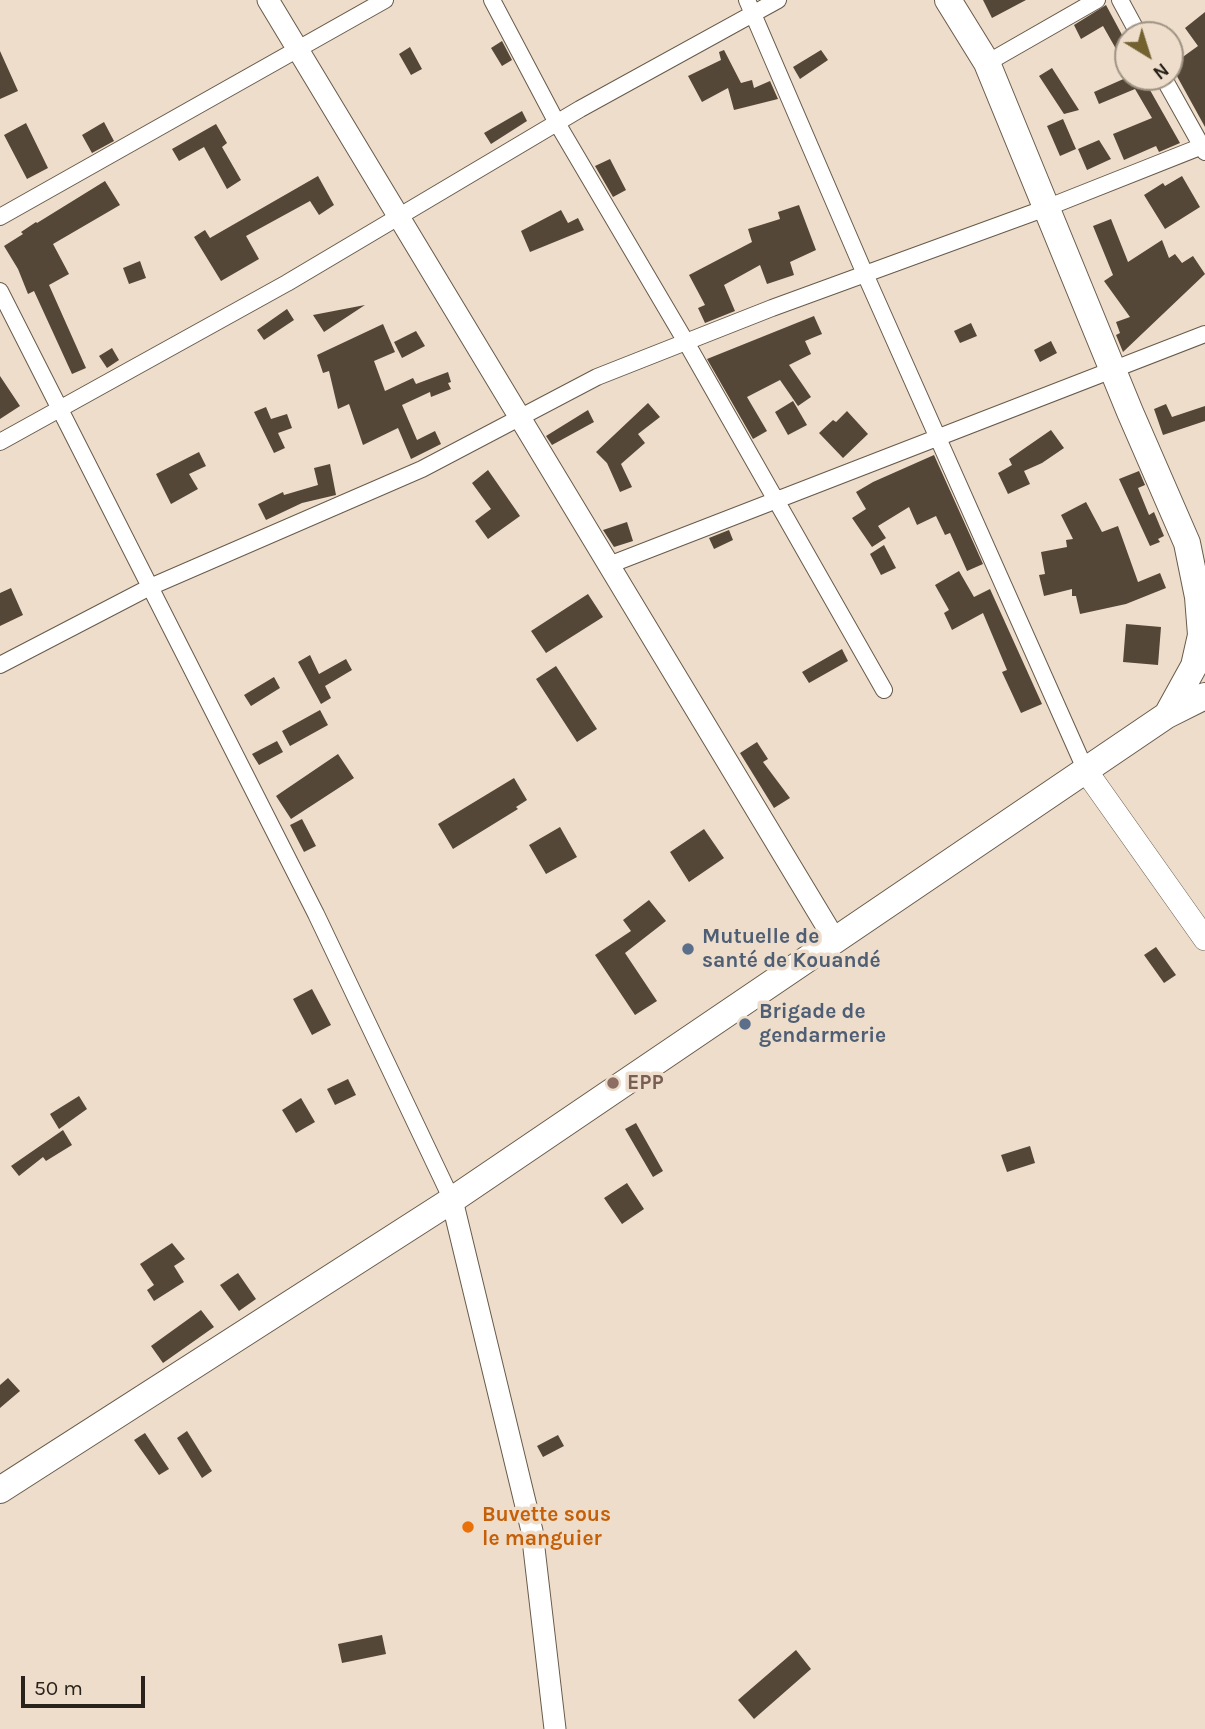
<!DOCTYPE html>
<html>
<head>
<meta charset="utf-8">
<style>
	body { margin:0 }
	#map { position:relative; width:1205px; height:1729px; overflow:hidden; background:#edddca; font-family:Karla,sans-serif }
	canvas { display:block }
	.north { position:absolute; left:1114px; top:21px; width:70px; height:70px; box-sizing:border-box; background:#edddca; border:2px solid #9f9384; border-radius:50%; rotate:142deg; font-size:19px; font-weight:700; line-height:28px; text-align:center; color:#29231c }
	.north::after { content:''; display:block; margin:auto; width:24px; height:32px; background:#736230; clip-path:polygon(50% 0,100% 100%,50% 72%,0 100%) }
	.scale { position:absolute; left:21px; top:1676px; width:124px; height:32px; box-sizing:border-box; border:4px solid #29231c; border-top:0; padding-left:9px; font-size:21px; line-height:24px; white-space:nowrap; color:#29231c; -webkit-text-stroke:5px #edddca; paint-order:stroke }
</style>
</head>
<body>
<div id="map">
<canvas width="1205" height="1729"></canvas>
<div class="north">N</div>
<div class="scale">50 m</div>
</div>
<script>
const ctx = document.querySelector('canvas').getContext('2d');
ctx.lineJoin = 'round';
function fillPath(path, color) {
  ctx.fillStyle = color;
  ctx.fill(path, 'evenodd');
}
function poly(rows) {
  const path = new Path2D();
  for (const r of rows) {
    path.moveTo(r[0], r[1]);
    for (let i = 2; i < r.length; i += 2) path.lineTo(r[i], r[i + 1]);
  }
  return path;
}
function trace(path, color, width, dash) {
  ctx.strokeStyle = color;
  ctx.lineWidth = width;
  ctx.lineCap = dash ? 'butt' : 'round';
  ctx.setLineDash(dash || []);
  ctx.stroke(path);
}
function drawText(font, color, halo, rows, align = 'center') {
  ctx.font = font + ' Karla,sans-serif';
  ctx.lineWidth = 7;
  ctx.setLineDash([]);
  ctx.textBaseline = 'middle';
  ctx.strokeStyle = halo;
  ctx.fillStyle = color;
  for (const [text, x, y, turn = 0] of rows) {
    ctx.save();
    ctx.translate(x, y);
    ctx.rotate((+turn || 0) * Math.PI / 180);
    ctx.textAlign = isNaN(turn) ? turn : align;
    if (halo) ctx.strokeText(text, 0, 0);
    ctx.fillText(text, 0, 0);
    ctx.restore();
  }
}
fillPath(poly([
	[983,0,1026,0,992,18],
	[1106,5,1128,46,1128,51,1120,56,1103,26,1081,39,1074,25],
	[1205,12,1205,127,1173,69,1173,64,1198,46,1185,28],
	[502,41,512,60,502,66,491,48],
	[410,47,422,69,411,75,399,54],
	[724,50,741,83,752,80,754,88,770,81,778,99,734,110,728,88,702,102,688,76,721,60,719,52],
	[821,50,828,60,800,79,793,67],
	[0,51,18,91,0,99],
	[1052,68,1079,110,1064,114,1039,76],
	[1128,77,1153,77,1153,79,1146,83,1180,143,1159,152,1156,146,1124,160,1113,134,1152,118,1135,89,1099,104,1094,92],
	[522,111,527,121,491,144,484,133],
	[1063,119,1076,149,1060,156,1047,126],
	[104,122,114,141,92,153,82,135],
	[26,123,48,168,27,179,4,135],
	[216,124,227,143,222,147,241,180,227,189,204,147,179,161,172,149],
	[1099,140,1111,159,1087,170,1078,149],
	[610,159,626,190,613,197,595,166],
	[318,176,334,205,319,215,310,201,246,236,259,259,221,281,194,237,205,230,210,238],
	[1182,176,1200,207,1165,229,1144,195,1163,183,1165,186],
	[105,181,120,205,53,244,69,274,49,285,86,368,72,374,34,291,28,294,18,269,4,246,23,234,21,232,36,222,37,223],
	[799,205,816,250,790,262,794,275,767,284,760,265,724,285,735,311,705,323,698,308,705,305,689,275,752,242,748,229,780,219,778,212],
	[561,210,568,223,578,218,584,230,530,252,521,231],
	[1111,219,1128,262,1162,240,1169,258,1175,254,1182,263,1193,256,1205,274,1123,352,1116,335,1120,333,1116,322,1130,317,1104,281,1113,275,1093,226],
	[140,261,146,278,129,284,123,268],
	[365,305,324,332,313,315],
	[287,309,294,320,264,340,257,330],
	[814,316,822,334,805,341,811,354,789,365,811,397,798,406,780,380,747,397,767,431,753,439,707,359],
	[971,323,977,336,960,343,954,331],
	[383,324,395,352,374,361,385,391,413,378,416,384,448,372,451,382,448,383,451,389,431,397,430,392,402,405,417,440,435,431,441,444,411,459,398,428,363,445,349,404,338,409,329,371,323,373,317,355],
	[416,331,425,346,402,358,394,342],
	[1051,341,1057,353,1040,362,1034,350],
	[112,348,119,360,107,368,99,356],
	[0,376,20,406,0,419],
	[793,401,807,425,788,435,775,412],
	[648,403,660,417,638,434,645,443,621,464,632,487,620,492,607,463,596,452],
	[1166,404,1172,417,1205,406,1205,421,1163,435,1154,409],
	[266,407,271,419,287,414,292,428,278,433,285,448,274,453,254,412],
	[588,410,594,422,552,445,546,436],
	[847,411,868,434,843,458,819,433,833,420,836,422],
	[1051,430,1064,448,1042,463,1024,471,1030,484,1008,494,998,473,1012,465,1009,459],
	[199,452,206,466,189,474,198,489,171,504,156,474],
	[934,455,983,564,967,571,950,533,945,535,936,516,917,525,909,507,878,526,886,538,872,547,852,518,866,509,856,492,873,482],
	[330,464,336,495,302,503,266,520,258,504,283,492,284,495,318,485,314,468],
	[488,470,520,516,488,539,475,521,491,509,472,483],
	[1139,471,1145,485,1138,488,1149,515,1154,512,1164,536,1158,539,1160,542,1150,546,1119,479],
	[1086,502,1102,532,1118,526,1138,582,1160,573,1166,588,1126,604,1080,614,1076,596,1072,596,1072,589,1044,596,1039,575,1045,574,1041,552,1067,547,1066,540,1073,539,1061,515],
	[627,522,633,541,614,547,603,530],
	[729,530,733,540,714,549,709,538],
	[884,545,896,568,881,575,870,554],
	[959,571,974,597,990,589,1042,704,1021,713,1002,672,1007,670,983,613,952,630,944,613,949,610,935,585],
	[11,588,23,615,0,626,0,593],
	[588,594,603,617,546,653,531,631],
	[1126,624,1161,627,1158,665,1123,662],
	[842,649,848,661,809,683,802,672],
	[310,655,319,674,346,659,352,670,325,686,331,698,321,704,298,662],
	[556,666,597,729,577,742,536,679],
	[274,677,280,688,251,706,244,695],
	[320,710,328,725,290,746,282,731],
	[277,741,283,752,259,765,252,754],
	[757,742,768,759,763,762,790,798,774,808,740,753],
	[338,754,354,778,291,819,276,796],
	[514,778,527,800,516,807,518,809,453,849,438,824],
	[302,819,316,846,304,852,290,825],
	[560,827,577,857,546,874,529,845],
	[704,829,724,858,689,882,670,852],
	[649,900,666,921,625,953,657,1001,635,1015,595,955,631,931,623,920],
	[1156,947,1176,975,1164,983,1144,955],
	[312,989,331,1025,312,1035,293,999],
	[348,1079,356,1095,335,1105,327,1089],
	[79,1096,87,1109,59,1129,50,1114],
	[301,1098,315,1122,296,1133,282,1110],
	[636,1123,663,1171,653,1177,625,1129],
	[63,1130,72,1145,46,1161,43,1157,19,1176,11,1166],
	[1030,1146,1035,1163,1007,1172,1001,1155],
	[627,1183,644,1209,622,1224,604,1198],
	[172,1243,185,1259,174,1266,184,1282,154,1301,147,1290,154,1285,140,1264],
	[238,1273,256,1299,239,1311,220,1285],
	[201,1310,214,1327,163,1363,151,1346],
	[8,1378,20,1391,0,1408,0,1385],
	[187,1431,212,1471,202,1478,177,1438],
	[145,1433,169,1469,159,1475,134,1440],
	[558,1435,564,1446,543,1457,537,1446],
	[382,1635,386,1654,342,1663,338,1644],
	[796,1650,811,1669,754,1719,738,1700]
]), '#544737');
const minor = poly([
	[492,0,557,123,686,342,884,690],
	[747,0,865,274,1086,771],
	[1120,0,1139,35],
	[987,63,1097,0],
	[1163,77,1205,152],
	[0,217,385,0],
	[0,291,316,914,452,1200],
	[0,442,287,283,580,109,778,0],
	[609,565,1205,334],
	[0,665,150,587,422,469,597,377,772,308,1046,208,1205,145]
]);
const tertiary = poly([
	[268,0,835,940],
	[452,1200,532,1531,555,1729]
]);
const secondary = poly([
	[1086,771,1205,939]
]);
const primary = poly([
	[948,0,987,63,1130,412,1187,543,1198,597,1201,635,1194,666,1167,715],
	[0,1490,452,1200,1167,715,1205,696]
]);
trace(minor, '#685a4a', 18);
trace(tertiary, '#685a4a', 23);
trace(secondary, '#685a4a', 24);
trace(primary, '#685a4a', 28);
trace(minor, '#fff', 16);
trace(tertiary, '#fff', 21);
trace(secondary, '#fff', 23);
trace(primary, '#fff', 26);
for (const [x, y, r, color] of [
	[688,949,7,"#5c6f8a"],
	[745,1024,7,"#5c6f8a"],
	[613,1083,7,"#8d6e63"],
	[468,1527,7,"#e8710a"]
]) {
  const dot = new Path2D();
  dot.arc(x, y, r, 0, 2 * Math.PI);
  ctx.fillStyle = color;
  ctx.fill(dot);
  trace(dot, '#edddca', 2.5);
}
drawText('bold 21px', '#4e5e75', '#edddca', [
	["Mutuelle de",702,937],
	["santé de Kouandé",702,961],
	["Brigade de",759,1012],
	["gendarmerie",759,1036]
], 'left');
drawText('bold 21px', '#785e54', '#edddca', [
	["EPP",627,1083]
], 'left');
drawText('bold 21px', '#c56008', '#edddca', [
	["Buvette sous",482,1515],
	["le manguier",482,1539]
], 'left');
</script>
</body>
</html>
